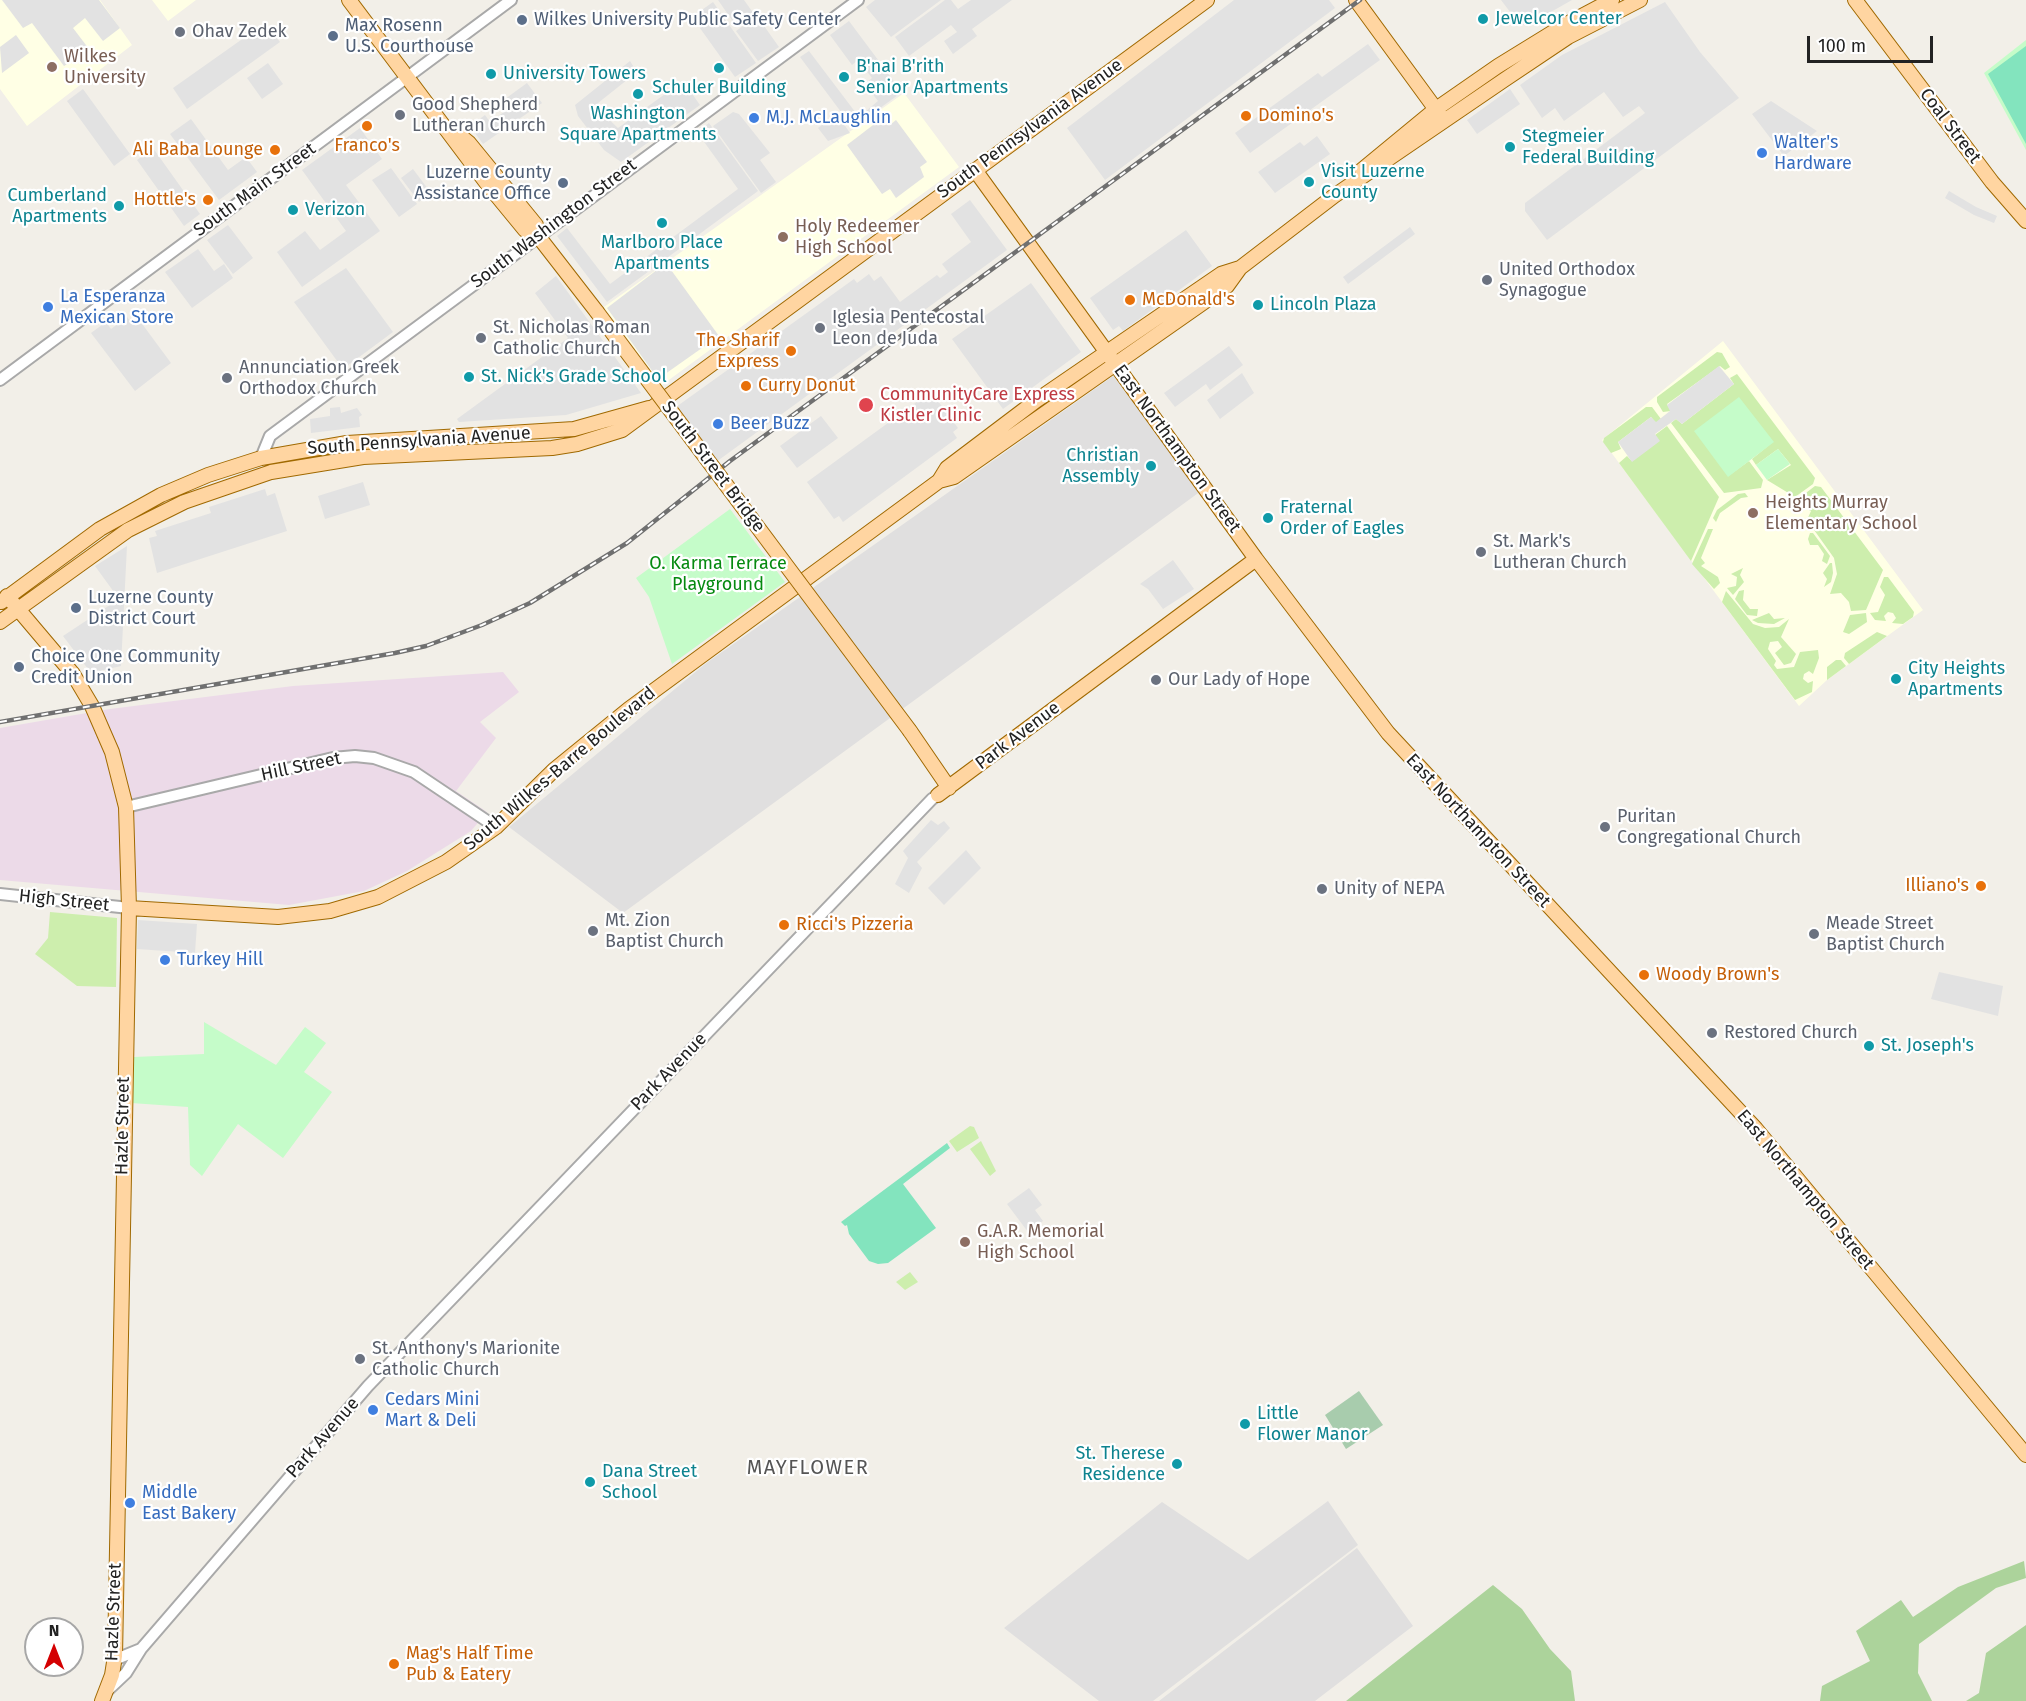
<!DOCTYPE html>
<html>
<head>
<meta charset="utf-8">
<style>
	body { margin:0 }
	#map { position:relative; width:2026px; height:1701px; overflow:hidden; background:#f2efe8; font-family:"Fira Sans",sans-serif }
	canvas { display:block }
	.north { position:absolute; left:24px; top:1617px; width:60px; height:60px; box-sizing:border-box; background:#fff; border:2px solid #a7a7a7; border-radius:50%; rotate:0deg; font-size:16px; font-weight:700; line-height:24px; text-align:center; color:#222 }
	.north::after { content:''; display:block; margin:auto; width:21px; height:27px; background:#d40002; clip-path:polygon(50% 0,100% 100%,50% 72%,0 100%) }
	.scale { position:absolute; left:1807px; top:36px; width:126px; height:27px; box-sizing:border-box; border:3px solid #222; border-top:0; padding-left:8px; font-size:18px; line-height:21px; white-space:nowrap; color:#222; -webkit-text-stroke:4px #fff; paint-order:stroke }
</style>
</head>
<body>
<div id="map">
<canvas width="2026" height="1701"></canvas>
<div class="north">N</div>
<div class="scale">100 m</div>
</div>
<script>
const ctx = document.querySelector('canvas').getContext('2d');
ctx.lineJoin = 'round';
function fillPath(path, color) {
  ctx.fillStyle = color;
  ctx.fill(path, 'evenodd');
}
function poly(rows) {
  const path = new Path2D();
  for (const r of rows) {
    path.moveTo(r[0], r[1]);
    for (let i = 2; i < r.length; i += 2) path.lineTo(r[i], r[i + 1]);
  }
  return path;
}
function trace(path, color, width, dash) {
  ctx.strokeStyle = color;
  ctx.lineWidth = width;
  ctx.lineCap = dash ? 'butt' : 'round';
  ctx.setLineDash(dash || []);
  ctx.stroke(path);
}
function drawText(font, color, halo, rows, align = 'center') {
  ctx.font = font + ' "Fira Sans",sans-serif';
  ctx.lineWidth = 4.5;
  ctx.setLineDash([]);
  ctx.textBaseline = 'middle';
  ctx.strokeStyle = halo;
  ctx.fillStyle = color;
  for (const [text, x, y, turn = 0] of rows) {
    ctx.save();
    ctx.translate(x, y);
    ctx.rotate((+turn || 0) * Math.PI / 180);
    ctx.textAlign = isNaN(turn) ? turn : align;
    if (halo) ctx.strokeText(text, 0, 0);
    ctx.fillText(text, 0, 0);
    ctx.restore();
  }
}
fillPath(poly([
	[1116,374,1201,491,623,913,509,827,705,664],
	[1328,1501,1358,1545,1153,1701,1099,1701,1004,1628,1162,1502,1248,1560],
	[1357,1548,1413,1626,1315,1701,1159,1701]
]), '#e0dfdf');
fillPath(poly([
	[503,672,519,692,480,722,496,738,456,791,487,812,471,831,407,871,364,891,289,905,0,880,0,728,110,709,293,686]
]), '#ecdae8');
fillPath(poly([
	[0,0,100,0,132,45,27,126,0,89],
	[152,0,196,0,168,21],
	[904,93,959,167,662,385,604,307],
	[1723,341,1923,610,1827,680,1799,706,1602,440]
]), '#ffffe5');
fillPath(poly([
	[1717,352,1722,353,1730,367,1725,370,1720,366,1667,404,1671,411,1663,412,1657,402,1657,397],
	[1737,374,1815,478,1813,484,1795,497,1767,480,1791,465,1778,449,1756,465,1752,459,1773,442,1727,477,1749,461,1763,480,1761,488,1724,493,1671,423,1676,419,1682,424,1734,384,1730,378],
	[1646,407,1652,407,1661,419,1656,423,1651,417,1618,442,1621,449,1611,453,1603,442,1604,438],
	[1667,426,1719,497,1691,561,1619,463,1627,456,1632,461,1659,441,1655,435],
	[1815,486,1821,487,1883,570,1866,610,1851,611,1849,602,1841,593,1830,594,1837,574,1834,558,1807,520,1811,511,1797,505,1798,499],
	[1745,493,1748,497,1741,498,1720,513,1716,522,1713,518,1717,510,1738,494],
	[1708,529,1713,529,1701,558,1705,563,1701,566,1718,577,1720,583,1714,589,1692,564],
	[1810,533,1813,533,1830,556,1827,564,1822,561,1824,554,1818,545,1810,545,1808,539],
	[1830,563,1832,563,1833,573,1831,582,1824,587,1827,579,1823,573],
	[1743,568,1740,575,1744,582,1733,595,1727,588,1736,586,1737,577,1731,574],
	[1884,577,1888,577,1914,612,1913,617,1903,624,1892,623,1896,618,1893,613,1888,612,1884,616,1886,621,1875,620,1870,613,1878,612,1885,595,1880,587],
	[1744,590,1743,600,1750,609,1758,609,1757,616,1747,615,1735,599,1739,591],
	[1726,591,1753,624,1765,628,1779,627,1789,619,1781,637,1796,654,1791,663,1784,665,1775,653,1782,647,1778,641,1770,642,1768,649,1776,661,1774,665,1777,669,1794,667,1800,652,1818,650,1819,658,1813,674,1809,671,1804,674,1803,679,1808,683,1813,681,1812,692,1795,700,1722,602],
	[1769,613,1774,619,1785,618,1774,624,1758,623,1752,620],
	[1866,613,1867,622,1849,634,1843,632,1850,615],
	[1877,632,1887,636,1849,664,1844,658,1845,653],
	[1836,660,1841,660,1846,666,1827,680,1827,667],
	[50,912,117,918,116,987,77,986,35,954,48,938],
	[970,1126,974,1127,979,1138,957,1152,949,1141],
	[981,1141,996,1171,990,1176,970,1149],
	[910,1272,918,1282,905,1290,896,1282]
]), '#cdeead');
fillPath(poly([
	[2024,1561,2026,1578,1996,1588,1919,1644,1918,1673,1932,1701,1820,1701,1822,1686,1870,1661,1856,1631,1901,1600,1913,1617,1958,1587],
	[1493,1585,1522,1609,1550,1649,1571,1671,1575,1701,1346,1701],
	[2026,1625,2026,1701,1966,1701,1979,1693,1986,1653]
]), '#acd39b');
fillPath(poly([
	[1359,1391,1383,1425,1346,1449,1325,1415]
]), '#a8ccad');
fillPath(poly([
	[2026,40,2026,150,1984,73],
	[1739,397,1774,442,1728,477,1694,431],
	[1778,449,1790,464,1767,480,1756,465],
	[730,509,785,582,672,664,649,597,636,578],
	[204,1022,276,1065,305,1027,326,1043,304,1072,332,1092,283,1158,238,1124,202,1176,190,1165,188,1107,131,1103,134,1057,204,1054]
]), '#c5fcc9');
fillPath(poly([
	[2026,46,2026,144,1988,74],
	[947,1143,950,1148,903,1184,936,1228,888,1263,878,1264,869,1261,849,1234,847,1225,845,1226,841,1222]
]), '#83e4be');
fillPath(poly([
	[2,0,99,0,120,28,103,41,85,18,73,28,89,49,64,66,32,23,23,28],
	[718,0,744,0,754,14,736,26],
	[875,0,941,0,891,37,866,7],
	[945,0,951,0,958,9,971,0,1012,0,972,29,977,36,953,54,944,41,957,32,951,25,909,56,895,37],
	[1234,0,1329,0,1335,8,1105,180,1067,128],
	[1501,0,1572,0,1528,25,1520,25],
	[713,2,756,63,735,77,692,17],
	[1665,2,1700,52,1739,98,1547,240,1525,211,1525,203,1645,113,1639,106,1623,117,1604,92,1564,121,1555,108,1542,118,1520,85,1562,55],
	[757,16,779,47,758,61,736,31],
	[849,21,902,92,853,128,800,57,809,51,859,117,878,101,865,84,872,78,858,60,852,65,830,35],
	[265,23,280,42,187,109,173,88],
	[16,35,29,53,2,73,0,47],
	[1368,44,1380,60,1250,153,1235,133,1318,73,1322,77],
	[630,61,637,72,598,103,603,114,618,128,683,81,700,105,621,162,604,150,578,116,575,105],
	[268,63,283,84,262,99,247,78],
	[527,83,542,103,483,144,470,126,485,115,490,122,511,107,505,99],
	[83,89,130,154,114,166,67,101],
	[1510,89,1520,104,1477,134,1467,120],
	[1771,101,1817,131,1784,156,1752,114],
	[733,112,739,114,770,153,760,160,776,182,761,193,713,126],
	[837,114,850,133,828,141,818,128],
	[191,119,228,170,246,157,257,172,219,200,170,134],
	[881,119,890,125,896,120,927,162,920,167,924,177,896,198,890,189,882,194,847,145],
	[709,123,758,191,607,302,557,236,567,228,610,284,738,189,697,132],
	[360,128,382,159,346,185,380,231,302,287,277,252,305,231,320,250,346,231,302,170],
	[1317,136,1330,154,1275,193,1258,172,1300,142,1304,146],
	[153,148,200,214,184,226,137,160],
	[391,168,417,204,399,217,372,180],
	[413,169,431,193,419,202,401,178],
	[1949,191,1976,207,1997,216,1994,223,1974,215,1945,198],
	[970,200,1007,250,716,462,676,407,854,279,857,283,869,274,874,281,881,276,900,302,937,275,940,278,948,272,942,264,971,242,951,214],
	[228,225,253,258,233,274,207,240],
	[1410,227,1415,234,1348,284,1343,277],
	[1186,230,1212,266,1123,331,1119,326,1113,330,1090,298],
	[198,249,214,271,224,264,233,278,192,308,165,272],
	[666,263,719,336,658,379,607,308],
	[346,268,393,332,343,369,294,302],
	[556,276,641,393,566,415,459,422,457,419,568,338,535,293],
	[1031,283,1081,352,1003,409,952,339],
	[127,317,131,322,137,317,171,363,135,391,91,333,106,322,111,329],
	[1229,346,1243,365,1210,390,1206,384,1175,407,1164,393],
	[1719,366,1734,384,1682,424,1676,419,1655,434,1660,441,1632,462,1618,442,1651,417,1656,422,1670,411,1667,405],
	[1242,373,1254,393,1220,419,1207,400],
	[925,396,930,401,935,397,958,428,953,432,957,438,843,522,839,516,834,519,807,482],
	[340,407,341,413,357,408,362,415,359,417,360,427,311,433,310,419,330,416,330,408],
	[821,416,838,438,797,468,780,446],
	[363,482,370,505,325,519,318,496],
	[265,489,267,496,275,493,287,531,157,573,149,538,157,536,155,531,211,513,209,507],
	[127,546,121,666,91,673,63,636,119,599,95,566],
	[1173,560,1194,589,1163,609,1148,589,1140,584],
	[931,820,938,825,944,821,950,828,917,862,922,868,909,893,895,884,908,858,903,851],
	[966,850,981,868,944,905,928,888],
	[138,920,197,924,195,953,137,949],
	[1939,972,2003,986,1998,1016,1931,999],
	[1029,1188,1042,1205,1035,1210,1043,1221,1028,1232,1007,1204]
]), '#e2e2e2');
const minor = poly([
	[0,380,511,0],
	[261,458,270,436,858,0],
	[126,807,333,758,355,756,374,758,414,772,496,827],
	[0,894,129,908],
	[114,1660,141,1649],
	[108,1690,126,1673,141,1649,368,1386,932,799,938,795]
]);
const major = poly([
	[349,0,488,185,525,230,538,236,597,312],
	[1356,0,1440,115],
	[1855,0,1992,182,2026,221],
	[453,130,469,143,536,225,538,236],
	[975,170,1256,559,1388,733,1756,1129,2026,1455],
	[1362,170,1436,109,1498,66,1563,26,1612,0],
	[939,481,947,468,1037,400,1221,274,1240,268],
	[7,596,73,674,92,706,112,752,126,807,129,908,115,1656,112,1675,102,1701],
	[1,602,100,529,161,495,208,475,261,458,347,443,574,429,649,408],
	[0,622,128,530,184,502,271,472,363,457,552,448,577,444,622,430,1207,0],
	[910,731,949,788],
	[938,795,1256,559],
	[129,908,278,917,330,911,378,897,446,862,496,827,554,770,629,709,939,481,954,477,1227,286,1240,268,1334,196,1504,80,1568,37,1640,0]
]);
trace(minor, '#a9a9a9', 14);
trace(major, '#a06900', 16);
trace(minor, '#fff', 10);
trace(major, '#ffd5a1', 14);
const rail = poly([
	[0,722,395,653,426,646,482,625,530,603,627,543,730,461,1360,0]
]);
trace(rail, '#707070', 4.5);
trace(rail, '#fff', 2, [7]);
const majorBridge = poly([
	[597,312,910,731]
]);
trace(majorBridge, '#a06900', 16, []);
trace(majorBridge, '#ffd5a1', 14);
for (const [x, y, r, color] of [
	[1483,19,6,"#0f9aa8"],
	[522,20,6,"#5c6f8a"],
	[180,32,6,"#6b7280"],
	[333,36,6,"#5c6f8a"],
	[52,67,6,"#8d6e63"],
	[719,68,6,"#0f9aa8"],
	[491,74,6,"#0f9aa8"],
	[844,77,6,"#0f9aa8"],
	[638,94,6,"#0f9aa8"],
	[400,115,6,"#6b7280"],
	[1246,116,6,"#e8710a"],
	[754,118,6,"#3f7fe0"],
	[367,126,6,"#e8710a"],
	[1510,147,6,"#0f9aa8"],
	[275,150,6,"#e8710a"],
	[1762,153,6,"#3f7fe0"],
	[1309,182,6,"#0f9aa8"],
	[563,183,6,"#5c6f8a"],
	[208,200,6,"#e8710a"],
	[119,206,6,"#0f9aa8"],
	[293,210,6,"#0f9aa8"],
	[662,223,6,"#0f9aa8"],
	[783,237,6,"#8d6e63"],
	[1487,280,6,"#6b7280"],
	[1130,300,6,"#e8710a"],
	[1258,305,6,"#0f9aa8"],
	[48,307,6,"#3f7fe0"],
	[820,328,6,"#6b7280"],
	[481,338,6,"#6b7280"],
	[791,351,6,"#e8710a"],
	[469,377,6,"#0f9aa8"],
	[227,378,6,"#6b7280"],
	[746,386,6,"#e8710a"],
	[866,405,8,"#e0444e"],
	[718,424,6,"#3f7fe0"],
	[1151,466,6,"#0f9aa8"],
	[1753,513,6,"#8d6e63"],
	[1268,518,6,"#0f9aa8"],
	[1481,552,6,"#6b7280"],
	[76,608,6,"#5c6f8a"],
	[19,667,6,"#5c6f8a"],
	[1896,679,6,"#0f9aa8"],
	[1156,680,6,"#6b7280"],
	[1605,827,6,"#6b7280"],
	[1981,886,6,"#e8710a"],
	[1322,889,6,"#6b7280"],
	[784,925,6,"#e8710a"],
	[593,931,6,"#6b7280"],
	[1814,934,6,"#6b7280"],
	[165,960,6,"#3f7fe0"],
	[1644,975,6,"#e8710a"],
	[1712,1033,6,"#6b7280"],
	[1869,1046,6,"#0f9aa8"],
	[965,1242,6,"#8d6e63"],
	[360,1359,6,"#6b7280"],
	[373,1410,6,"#3f7fe0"],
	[1245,1424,6,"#0f9aa8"],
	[1177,1464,6,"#0f9aa8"],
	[590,1482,6,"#0f9aa8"],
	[130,1503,6,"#3f7fe0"],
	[394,1664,6,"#e8710a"]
]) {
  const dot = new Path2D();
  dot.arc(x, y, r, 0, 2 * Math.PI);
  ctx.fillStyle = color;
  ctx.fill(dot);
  trace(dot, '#fff', 2);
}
drawText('18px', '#0d838f', '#fff', [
	["Jewelcor Center",1495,19],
	["B'nai B'rith",856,67],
	["Senior Apartments",856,88],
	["University Towers",503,74],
	["Schuler Building",719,88,"center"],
	["Washington",638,114,"center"],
	["Square Apartments",638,135,"center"],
	["Stegmeier",1522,137],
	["Federal Building",1522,158],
	["Visit Luzerne",1321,172],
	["County",1321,193],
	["Cumberland",107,196,"right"],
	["Apartments",107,217,"right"],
	["Verizon",305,210],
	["Marlboro Place",662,243,"center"],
	["Apartments",662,264,"center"],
	["Lincoln Plaza",1270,305],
	["St. Nick's Grade School",481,377],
	["Christian",1139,456,"right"],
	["Assembly",1139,477,"right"],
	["Fraternal",1280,508],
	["Order of Eagles",1280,529],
	["City Heights",1908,669],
	["Apartments",1908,690],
	["St. Joseph's",1881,1046],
	["Little",1257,1414],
	["Flower Manor",1257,1435],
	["St. Therese",1165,1454,"right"],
	["Residence",1165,1475,"right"],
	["Dana Street",602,1472],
	["School",602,1493]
], 'left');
drawText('18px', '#4e5e75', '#fff', [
	["Wilkes University Public Safety Center",534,20],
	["Max Rosenn",345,26],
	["U.S. Courthouse",345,47],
	["Luzerne County",551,173,"right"],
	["Assistance Office",551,194,"right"],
	["Luzerne County",88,598],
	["District Court",88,619],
	["Choice One Community",31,657],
	["Credit Union",31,678]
], 'left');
drawText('18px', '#5b616d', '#fff', [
	["Ohav Zedek",192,32],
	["Good Shepherd",412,105],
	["Lutheran Church",412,126],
	["United Orthodox",1499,270],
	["Synagogue",1499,291],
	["Iglesia Pentecostal",832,318],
	["Leon de Juda",832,339],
	["St. Nicholas Roman",493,328],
	["Catholic Church",493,349],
	["Annunciation Greek",239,368],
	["Orthodox Church",239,389],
	["St. Mark's",1493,542],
	["Lutheran Church",1493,563],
	["Our Lady of Hope",1168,680],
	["Puritan",1617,817],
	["Congregational Church",1617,838],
	["Unity of NEPA",1334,889],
	["Mt. Zion",605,921],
	["Baptist Church",605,942],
	["Meade Street",1826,924],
	["Baptist Church",1826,945],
	["Restored Church",1724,1033],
	["St. Anthony's Marionite",372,1349],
	["Catholic Church",372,1370]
], 'left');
drawText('18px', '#785e54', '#fff', [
	["Wilkes",64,57],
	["University",64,78],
	["Holy Redeemer",795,227],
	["High School",795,248],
	["Heights Murray",1765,503],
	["Elementary School",1765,524],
	["G.A.R. Memorial",977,1232],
	["High School",977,1253]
], 'left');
drawText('18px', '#c56008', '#fff', [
	["Domino's",1258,116],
	["Franco's",367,146,"center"],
	["Ali Baba Lounge",263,150,"right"],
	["Hottle's",196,200,"right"],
	["McDonald's",1142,300],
	["The Sharif",779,341,"right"],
	["Express",779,362,"right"],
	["Curry Donut",758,386],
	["Illiano's",1969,886,"right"],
	["Ricci's Pizzeria",796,925],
	["Woody Brown's",1656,975],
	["Mag's Half Time",406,1654],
	["Pub & Eatery",406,1675]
], 'left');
drawText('18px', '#366cbe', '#fff', [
	["M.J. McLaughlin",766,118],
	["Walter's",1774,143],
	["Hardware",1774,164],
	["La Esperanza",60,297],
	["Mexican Store",60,318],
	["Beer Buzz",730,424],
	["Turkey Hill",177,960],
	["Cedars Mini",385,1400],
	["Mart & Deli",385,1421],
	["Middle",142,1493],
	["East Bakery",142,1514]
], 'left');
drawText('18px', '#222', '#fff', [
	["Coal Street",1950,126,53],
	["South Pennsylvania Avenue",1030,129,-36],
	["South Main Street",255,190,-36],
	["South Washington Street",554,224,-37],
	["South Pennsylvania Avenue",419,441,-4],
	["East Northampton Street",1177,449,54],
	["South Street Bridge",713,467,53],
	["Park Avenue",1018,736,-37],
	["Hill Street",301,767,-12],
	["South Wilkes-Barre Boulevard",560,769,-40],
	["East Northampton Street",1478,831,47],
	["High Street",64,901,6],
	["Park Avenue",669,1072,-46],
	["Hazle Street",123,1126,-89],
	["East Northampton Street",1805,1190,50],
	["Park Avenue",323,1438,-49],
	["Hazle Street",114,1612,-88]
]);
drawText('18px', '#be3a42', '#fff', [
	["CommunityCare Express",880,395],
	["Kistler Clinic",880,416]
], 'left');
drawText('18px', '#068a10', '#fff', [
	["O. Karma Terrace",718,564],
	["Playground",718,585]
]);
ctx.letterSpacing = '1.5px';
drawText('20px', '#555', '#fff', [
	["MAYFLOWER",808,1468]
]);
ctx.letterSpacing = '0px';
</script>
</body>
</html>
